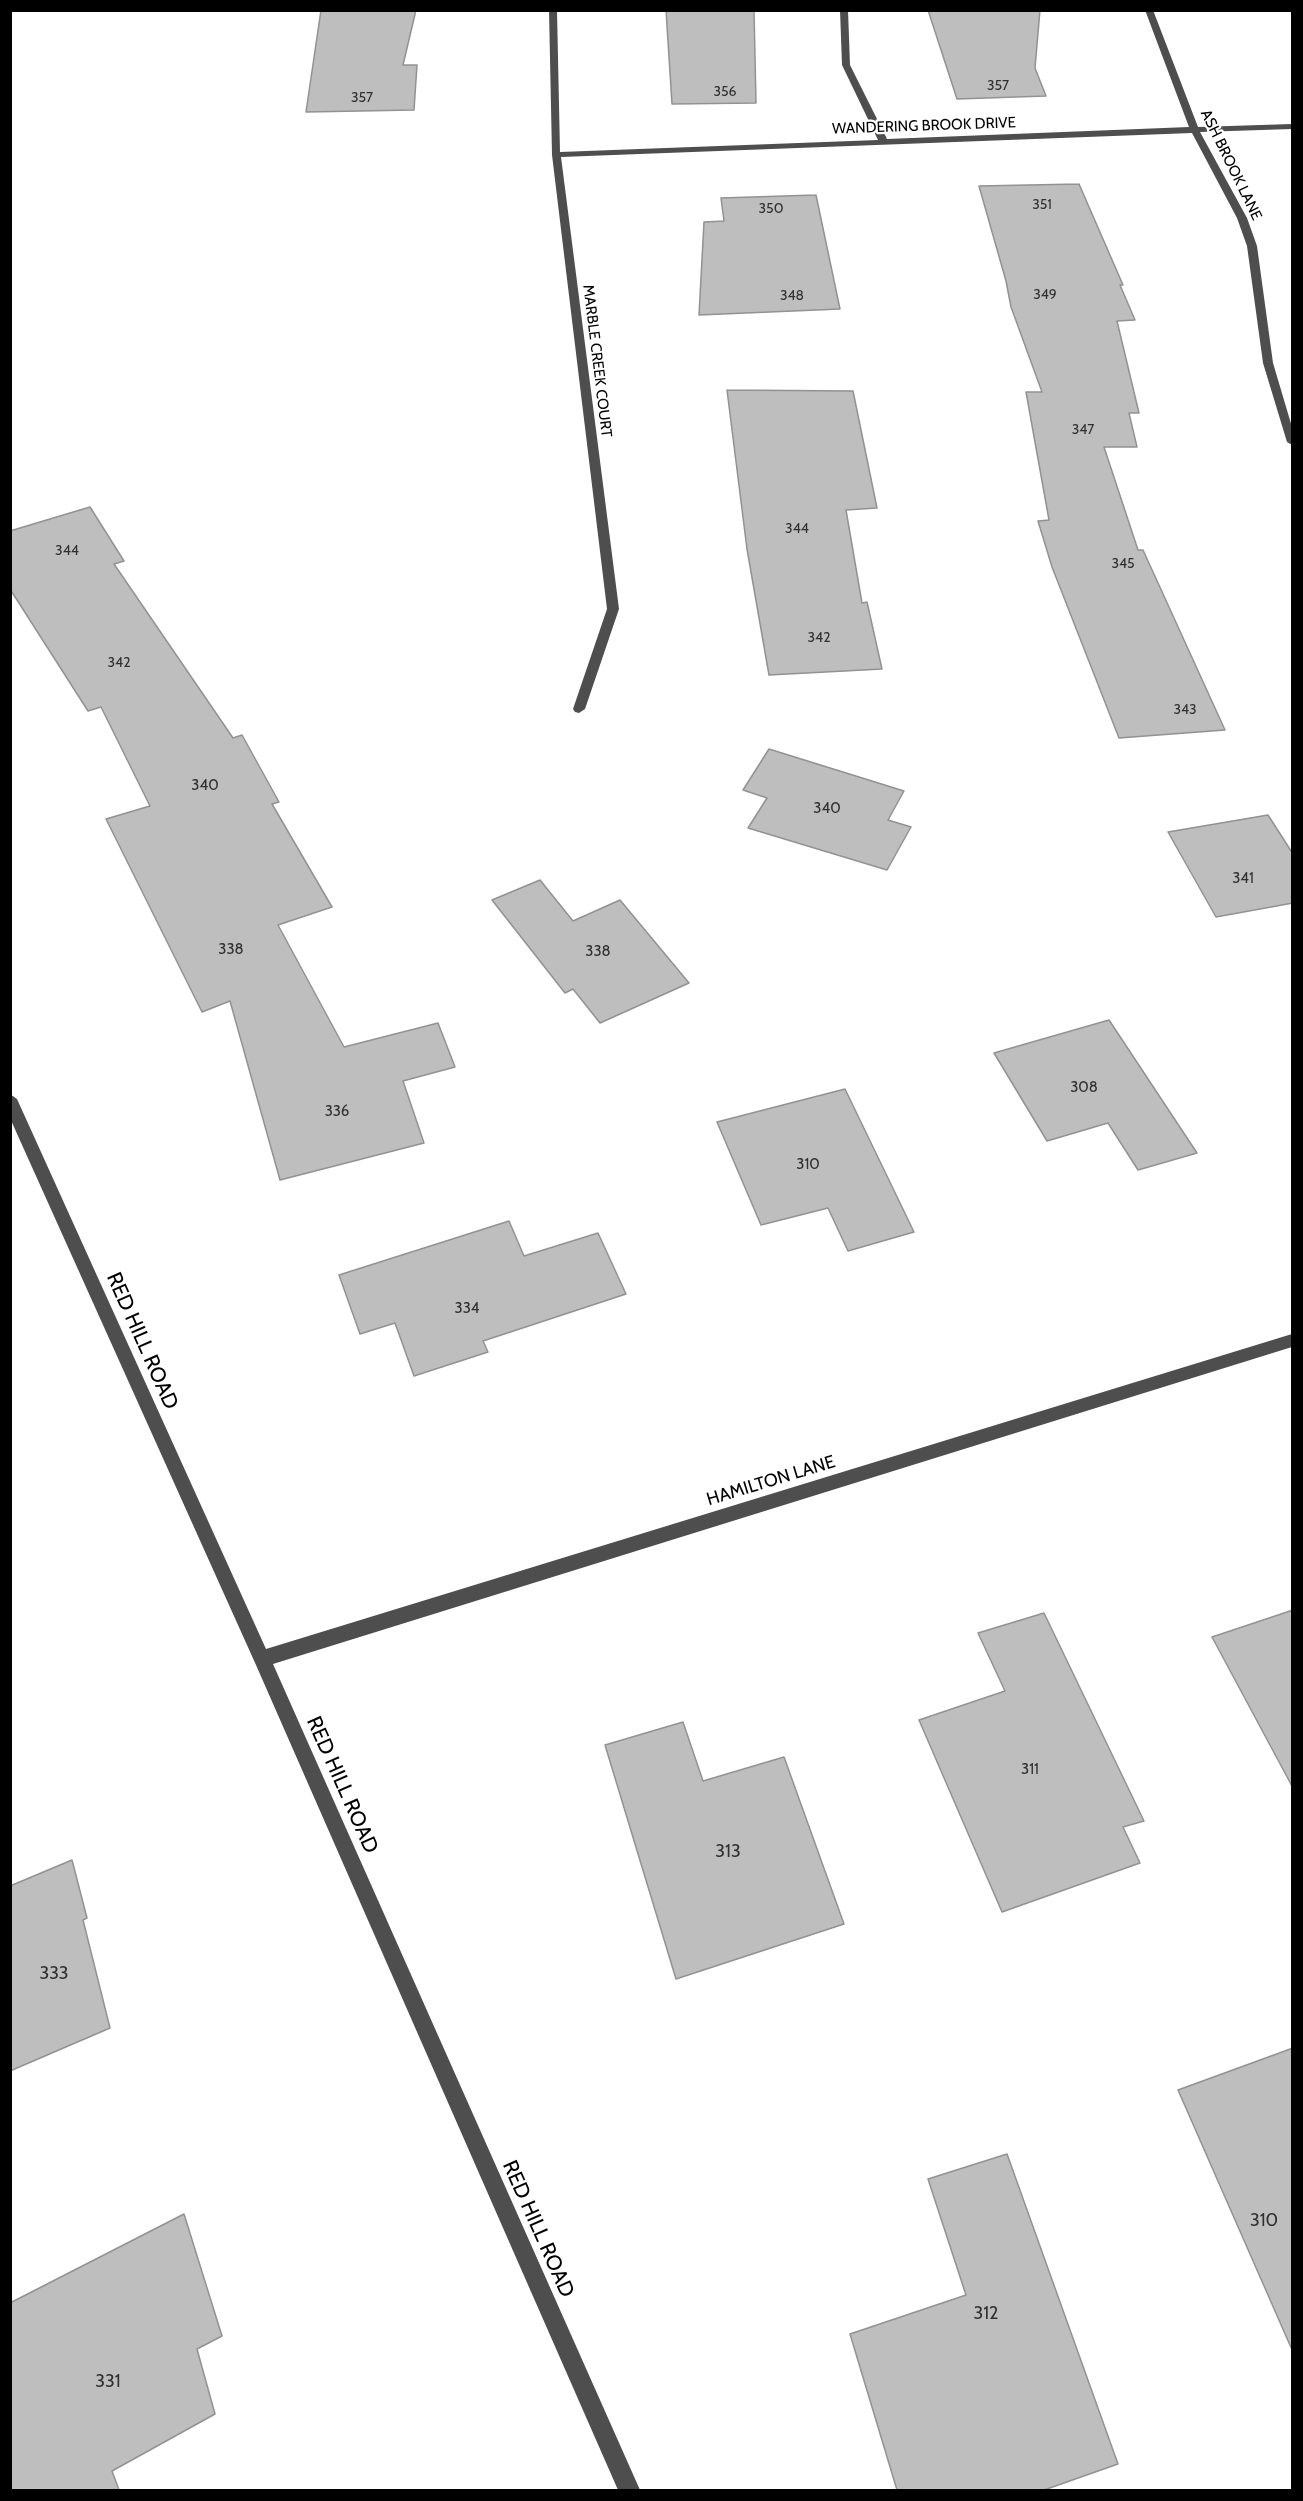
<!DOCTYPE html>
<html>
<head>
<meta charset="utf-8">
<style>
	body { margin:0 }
	#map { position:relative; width:1303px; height:2501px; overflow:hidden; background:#fff; font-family:Cabin,sans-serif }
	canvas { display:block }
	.frame { position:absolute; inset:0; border:12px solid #000; pointer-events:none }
</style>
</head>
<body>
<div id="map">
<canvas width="1303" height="2501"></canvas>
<div class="frame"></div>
</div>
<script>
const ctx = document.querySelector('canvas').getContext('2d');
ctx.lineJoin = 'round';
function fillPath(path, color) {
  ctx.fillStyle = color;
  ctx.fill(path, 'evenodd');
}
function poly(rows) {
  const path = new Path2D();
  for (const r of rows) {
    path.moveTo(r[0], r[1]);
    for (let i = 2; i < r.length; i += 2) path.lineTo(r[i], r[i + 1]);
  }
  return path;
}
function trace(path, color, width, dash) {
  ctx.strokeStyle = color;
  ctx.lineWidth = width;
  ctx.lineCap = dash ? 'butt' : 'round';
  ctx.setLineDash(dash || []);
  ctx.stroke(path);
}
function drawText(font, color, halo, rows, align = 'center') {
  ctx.font = font + ' Cabin,sans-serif';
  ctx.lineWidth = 4.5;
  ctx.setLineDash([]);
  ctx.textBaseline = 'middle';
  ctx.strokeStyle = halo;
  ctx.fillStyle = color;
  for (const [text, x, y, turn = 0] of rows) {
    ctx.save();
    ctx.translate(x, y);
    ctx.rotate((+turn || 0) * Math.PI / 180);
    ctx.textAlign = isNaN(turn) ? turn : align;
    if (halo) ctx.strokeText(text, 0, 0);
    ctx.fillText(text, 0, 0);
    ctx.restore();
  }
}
const building = poly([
	[321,10,416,10,403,65,417,65,414,110,306,112,321,10],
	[666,10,754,10,756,103,672,104,666,10],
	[928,10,1040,10,1035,68,1046,96,957,99,928,10],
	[1079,184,1123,285,1120,285,1135,320,1117,321,1139,413,1129,413,1137,447,1104,447,1138,550,1143,550,1225,730,1119,738,1052,567,1038,521,1049,520,1026,392,1042,392,1011,307,1006,281,979,186,1079,184],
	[816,195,840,309,699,315,704,222,724,221,721,198,816,195],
	[727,390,853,391,877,508,846,510,862,603,867,602,882,669,769,675,747,549,727,390],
	[90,507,124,561,114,564,233,738,242,735,279,802,272,804,332,907,278,925,344,1047,438,1023,455,1067,403,1081,424,1143,280,1180,230,1001,202,1012,106,819,150,806,101,707,88,711,10,589,10,531,90,507],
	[769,749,904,791,888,820,911,827,887,870,748,828,767,798,743,790,769,749],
	[1268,815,1293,854,1293,903,1216,917,1168,832,1268,815],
	[540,880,573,921,620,900,689,983,600,1023,573,989,565,993,492,900,540,880],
	[1109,1020,1197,1153,1138,1170,1108,1123,1047,1141,994,1053,1109,1020],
	[845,1089,914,1232,848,1251,828,1208,761,1225,717,1122,845,1089],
	[509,1221,524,1256,598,1233,626,1294,483,1341,488,1352,414,1376,395,1323,360,1334,339,1275,509,1221],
	[1293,1610,1293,1788,1212,1637,1293,1610],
	[1044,1613,1144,1821,1123,1827,1140,1863,1002,1912,919,1720,1005,1691,978,1633,1044,1613],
	[683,1722,703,1781,784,1757,844,1924,676,1979,605,1745,683,1722],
	[72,1860,87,1918,83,1920,110,2028,10,2071,10,1886,72,1860],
	[1293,2048,1293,2352,1178,2090,1293,2048],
	[1007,2154,1118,2464,1044,2490,897,2490,850,2334,966,2295,928,2179,1007,2154],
	[184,2214,222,2336,197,2349,215,2414,112,2471,119,2490,10,2490,10,2303,184,2214]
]);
fillPath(building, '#bebebe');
trace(building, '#929292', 1.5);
fillPath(poly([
	[549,10,557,10,560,152,878,140,842,65,840,10,848,10,850,65,887,139,1189,127,1145,10,1153,10,1198,127,1292,124,1292,129,1200,132,1247,218,1257,246,1273,363,1292,427,1292,445,1287,442,1263,363,1247,246,1237,218,1192,133,561,157,619,609,585,709,579,713,575,712,573,709,607,609,552,155,549,10],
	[10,1094,17,1099,266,1649,1292,1334,1292,1347,273,1664,640,2490,618,2490,256,1665,18,1136,10,1118,10,1094]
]), '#4e4e4e');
drawText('14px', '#303030', null, [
	["357",998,86],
	["356",725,92],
	["357",362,98],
	["351",1042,205],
	["350",771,209],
	["349",1045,295],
	["348",792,296],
	["347",1083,430],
	["344",797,529],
	["344",67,551],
	["345",1123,564],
	["342",819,638],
	["342",119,663],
	["343",1185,710]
]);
drawText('15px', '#000', '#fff', [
	["WANDERING BROOK DRIVE",924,126,-2],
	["ASH BROOK LANE",1231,165,64],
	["MARBLE CREEK COURT",597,361,83]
]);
drawText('15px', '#303030', null, [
	["340",205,786],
	["340",827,809],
	["341",1243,879],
	["338",231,950],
	["338",598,952],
	["308",1084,1088],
	["336",337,1112],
	["310",808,1165],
	["334",467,1309],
	["311",1030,1770]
]);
drawText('18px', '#000', '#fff', [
	["HAMILTON LANE",771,1481,-17]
]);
drawText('18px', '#303030', null, [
	["313",728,1852],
	["333",54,1974],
	["310",1264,2221],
	["312",986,2314],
	["331",108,2382]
]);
drawText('21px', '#000', '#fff', [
	["RED HILL ROAD",142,1341,66],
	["RED HILL ROAD",342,1785,66],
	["RED HILL ROAD",538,2229,66]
]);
</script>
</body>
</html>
